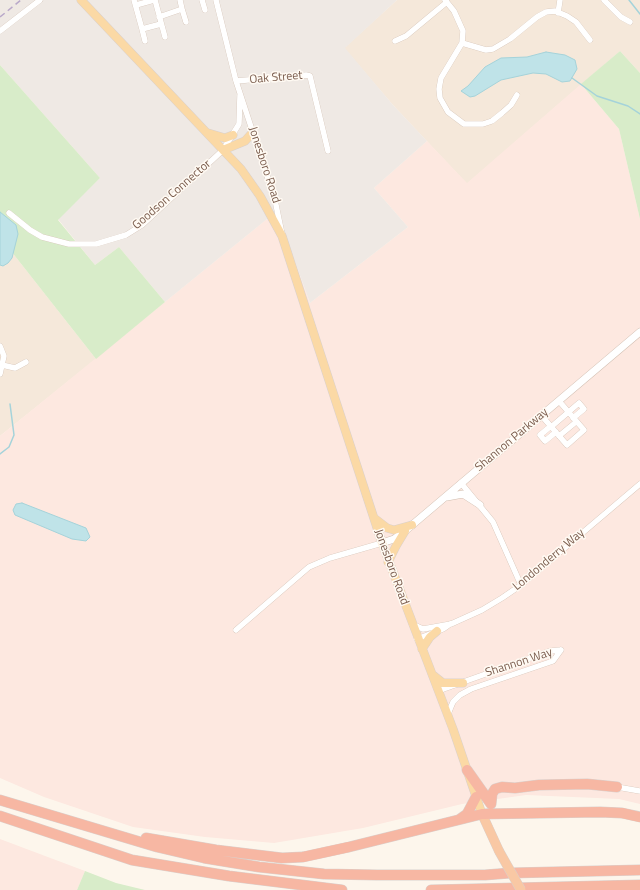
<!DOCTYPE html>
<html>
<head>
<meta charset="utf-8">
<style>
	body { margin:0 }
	canvas { display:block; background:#fdf6ec }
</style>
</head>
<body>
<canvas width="640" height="890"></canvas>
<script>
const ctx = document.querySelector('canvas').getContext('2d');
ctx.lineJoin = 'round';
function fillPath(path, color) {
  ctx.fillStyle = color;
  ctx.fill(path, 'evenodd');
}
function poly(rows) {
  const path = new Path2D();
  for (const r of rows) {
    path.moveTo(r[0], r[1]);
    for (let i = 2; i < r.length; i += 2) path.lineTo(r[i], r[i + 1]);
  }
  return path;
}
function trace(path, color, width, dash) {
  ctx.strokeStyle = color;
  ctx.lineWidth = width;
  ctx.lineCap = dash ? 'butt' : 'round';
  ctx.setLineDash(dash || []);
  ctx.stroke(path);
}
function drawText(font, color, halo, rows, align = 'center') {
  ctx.font = font + ' "Titillium Web",sans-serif';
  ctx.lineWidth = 3;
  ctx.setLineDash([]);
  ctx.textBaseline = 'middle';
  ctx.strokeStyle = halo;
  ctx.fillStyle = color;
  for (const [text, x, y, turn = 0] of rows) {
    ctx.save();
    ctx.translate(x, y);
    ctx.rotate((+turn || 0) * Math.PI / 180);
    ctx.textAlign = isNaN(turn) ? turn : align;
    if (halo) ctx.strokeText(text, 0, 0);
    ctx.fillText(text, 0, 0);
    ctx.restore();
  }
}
fillPath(poly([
	[397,0,640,0,640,73,620,51,467,184,393,105,344,48],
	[0,237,96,359,0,436]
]), '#f5e8da');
fillPath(poly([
	[581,84,619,129,640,219,640,804,619,799,526,795,462,804,363,828,274,843,205,837,133,827,44,797,0,778,0,436,272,215,294,259,310,303,408,227,374,188,427,141,467,183],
	[0,839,85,871,77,890,0,890]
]), '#fde8e0');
fillPath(poly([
	[0,0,397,0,345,48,393,105,427,141,374,188,408,227,310,303,294,259,272,215,165,302,119,247,95,265,58,219,100,178,0,65]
]), '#efe9e4');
fillPath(poly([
	[620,51,640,73,640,219,619,129,581,84],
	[0,65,100,178,58,220,95,265,119,247,165,302,96,359,0,237],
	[85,871,116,883,145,890,77,890]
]), '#d8ecc9');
const water = poly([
	[546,52,565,55,575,60,577,69,570,81,562,82,546,74,533,73,501,80,475,96,470,97,461,91,468,86,485,67,501,58,527,57,546,52],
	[0,212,16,225,18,234,12,258,8,263,3,266,0,265,0,212],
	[22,503,86,528,90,537,86,541,72,539,15,515,13,510,16,504,22,503]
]);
fillPath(water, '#bfe3e8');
trace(water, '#a5d3da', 1);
trace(poly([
	[629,0,640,14],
	[572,78,597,96,628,106,640,114],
	[0,454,9,447,14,435,10,404]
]), '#a5d3da', 1.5);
const minor = poly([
	[134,0,142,29],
	[155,0,165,37],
	[202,0,205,10],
	[216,0,236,81,275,200,282,234],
	[445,0,454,11,463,31,462,43,441,78,439,89,440,98,448,112,464,124,483,124,492,121,502,113,511,105,517,95],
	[604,0,621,17,630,22],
	[136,5,154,0],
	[182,9,186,22],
	[558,13,560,0],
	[159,17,182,9,180,0],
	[0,31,40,0],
	[145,41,142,29,161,24],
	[395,41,406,36,447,2],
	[462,43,486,50,493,49,510,39,537,17,546,12,555,11,567,16,576,22,590,40],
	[236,81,306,75,310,76,328,151],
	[9,213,30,230,42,237,69,244,96,244,126,235,142,225,223,150,239,124,240,95],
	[0,346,4,356,0,374],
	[2,365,15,368,26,362],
	[541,415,567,445,584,430,559,401],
	[551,426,540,435,545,441,556,432],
	[551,427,579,403,584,409,573,418],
	[559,436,576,422],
	[461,483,493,522,521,585],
	[412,624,423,629,451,624,482,610,502,598,521,585,640,484],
	[236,630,309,567,330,558,382,543],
	[417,639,443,629,450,624],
	[438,691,550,651,561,650],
	[448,714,453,702,460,695,471,689,553,661,561,650],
	[617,787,640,791]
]);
const tertiary = poly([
	[447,497,463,494,480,505],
	[382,543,394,539,405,531,640,332]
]);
const primary = poly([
	[81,0,241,169,260,196,282,236,382,543,453,729,482,814],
	[208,133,225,138,233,135],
	[223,150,245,141,253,132],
	[374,518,387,528,394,530,412,525],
	[388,562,396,546,405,531],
	[422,649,430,637,437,631],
	[433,675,443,683,463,683]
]);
const trunk = poly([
	[482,814,499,851]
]);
const motorway = poly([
	[467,770,491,804],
	[0,800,157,847,204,858,259,867,324,874,377,875,485,875,510,873,640,870],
	[491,804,492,794,495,789,502,787,515,788,539,785,587,784,617,787],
	[0,816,132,860,229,876,342,890],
	[460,819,467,814,476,797],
	[146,838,216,850,282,858,303,857,349,847,482,814,600,812,622,813,640,817],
	[431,890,640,885]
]);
trace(minor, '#d1beb0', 6);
trace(tertiary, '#d1beb0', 8);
trace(primary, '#dad1cd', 9);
trace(trunk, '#dad1cd', 10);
trace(motorway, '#dad1cd', 11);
trace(minor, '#fff', 5.5);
trace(tertiary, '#fff', 7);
trace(primary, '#fbd9a5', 8);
trace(trunk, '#f9c8a4', 9);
trace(motorway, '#f7b7a3', 10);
trace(poly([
	[0,17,21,0]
]), '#b9a8c9', 1.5, [6, 4]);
const trunkBridge = poly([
	[499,851,521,890]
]);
trace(trunkBridge, '#dad1cd', 10, []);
trace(trunkBridge, '#f9c8a4', 9);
drawText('12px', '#7a5c4d', '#fffaf3', [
	["Oak Street",276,78,-5],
	["Jonesboro Road",264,165,72],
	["Goodson Connector",172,195,-41],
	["Shannon Parkway",512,440,-40],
	["Londonderry Way",549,560,-40],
	["Jonesboro Road",391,567,70],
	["Shannon Way",519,663,-18]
]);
</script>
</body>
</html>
